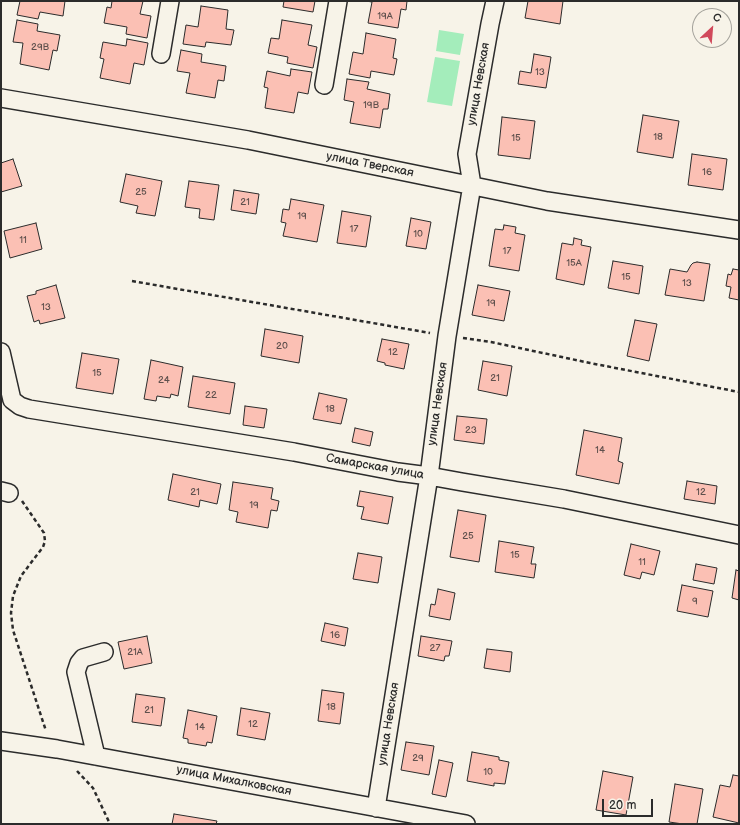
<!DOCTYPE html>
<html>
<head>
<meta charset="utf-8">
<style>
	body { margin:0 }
	#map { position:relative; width:740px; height:825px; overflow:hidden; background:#f7f3e8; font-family:"Balsamiq Sans",sans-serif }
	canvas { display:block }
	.frame { position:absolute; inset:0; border:2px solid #2b2b2b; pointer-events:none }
	.north { position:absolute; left:692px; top:8px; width:40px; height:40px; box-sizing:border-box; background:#f7f3e8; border:1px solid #a5a39c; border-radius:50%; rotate:26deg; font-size:11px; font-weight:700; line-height:16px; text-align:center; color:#2b2b2b }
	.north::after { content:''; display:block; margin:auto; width:14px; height:18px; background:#d1495b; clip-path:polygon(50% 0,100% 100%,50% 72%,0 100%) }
	.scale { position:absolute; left:602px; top:799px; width:51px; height:18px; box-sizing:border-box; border:2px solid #2b2b2b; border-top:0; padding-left:5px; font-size:12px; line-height:14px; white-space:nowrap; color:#2b2b2b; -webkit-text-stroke:3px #f7f3e8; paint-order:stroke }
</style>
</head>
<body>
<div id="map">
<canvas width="740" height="825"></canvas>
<div class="frame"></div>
<div class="north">С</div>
<div class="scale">20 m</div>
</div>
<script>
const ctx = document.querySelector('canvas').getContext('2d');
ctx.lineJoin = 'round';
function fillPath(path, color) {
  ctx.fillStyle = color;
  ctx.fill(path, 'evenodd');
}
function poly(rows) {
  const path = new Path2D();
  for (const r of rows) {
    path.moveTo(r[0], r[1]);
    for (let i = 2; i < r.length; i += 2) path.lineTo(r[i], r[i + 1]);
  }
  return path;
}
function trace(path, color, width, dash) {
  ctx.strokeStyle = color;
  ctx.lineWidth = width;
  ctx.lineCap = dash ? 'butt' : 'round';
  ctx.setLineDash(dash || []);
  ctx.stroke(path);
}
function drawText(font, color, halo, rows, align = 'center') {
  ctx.font = font + ' "Balsamiq Sans",sans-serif';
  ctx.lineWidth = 3.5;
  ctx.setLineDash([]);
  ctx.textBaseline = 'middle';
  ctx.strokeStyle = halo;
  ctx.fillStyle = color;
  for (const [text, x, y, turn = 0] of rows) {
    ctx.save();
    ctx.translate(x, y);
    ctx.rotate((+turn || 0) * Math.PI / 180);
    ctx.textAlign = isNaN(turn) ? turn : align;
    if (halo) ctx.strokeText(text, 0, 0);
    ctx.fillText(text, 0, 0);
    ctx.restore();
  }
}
fillPath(poly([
	[439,30,464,34,460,55,436,51],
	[435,57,460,61,452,106,427,102]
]), '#a4edbb');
const building = poly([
	[20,1,65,1,63,16,40,12,38,19,17,15,20,1],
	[112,1,143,1,140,14,151,16,147,38,126,34,127,27,104,23,107,7,111,8,112,1],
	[284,1,315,1,313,12,283,7,284,1],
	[366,1,407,1,406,10,401,9,398,28,368,23,372,2,366,1],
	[528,1,563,1,560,24,525,18,528,1],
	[201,6,228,10,226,29,234,30,231,45,206,42,205,47,183,44,186,25,198,27,201,6],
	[17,20,38,24,37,31,60,35,57,51,53,50,49,70,20,64,23,43,13,42,17,20],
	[282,20,312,25,308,45,317,47,313,68,287,63,288,57,268,53,271,38,279,39,282,20],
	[366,33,396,39,393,58,397,59,394,75,371,71,370,78,349,74,353,52,363,54,366,33],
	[127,39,148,43,144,65,134,63,130,84,100,78,104,59,100,58,103,42,126,46,127,39],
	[181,50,202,54,201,62,226,66,224,81,218,80,215,98,186,93,190,73,177,71,181,50],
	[534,54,551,57,546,88,518,84,520,71,531,73,534,54],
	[291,69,312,72,308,94,298,92,294,113,265,108,268,88,264,87,267,71,290,76,291,69],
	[347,79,369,82,367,89,390,94,388,109,383,109,380,128,350,123,354,102,344,100,347,79],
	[643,115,679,121,673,158,637,152,643,115],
	[502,117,535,121,530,159,498,155,502,117],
	[692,154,727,159,723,190,688,185,692,154],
	[13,159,22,186,1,192,1,163,13,159],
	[126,174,162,181,155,216,136,213,138,206,120,202,126,174],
	[189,181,219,185,214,220,199,218,200,209,185,207,189,181],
	[234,190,259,194,256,214,231,210,234,190],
	[291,199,324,205,317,242,283,236,286,223,281,222,283,209,289,210,291,199],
	[342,211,371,216,366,247,337,243,342,211],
	[411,218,431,222,426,249,406,246,411,218],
	[36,223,42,249,10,258,4,231,36,223],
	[504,225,516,227,515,233,525,235,519,271,489,266,495,229,503,230,504,225],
	[574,238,582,240,581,245,591,247,584,285,556,279,562,243,573,245,574,238],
	[613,261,643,266,639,294,608,288,613,261],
	[697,262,710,264,704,301,665,295,670,269,687,272,691,265,693,263,697,262],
	[733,269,739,270,739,300,729,298,731,287,726,286,728,274,731,275,733,269],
	[56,285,65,318,40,324,39,320,34,322,27,296,36,294,36,291,56,285],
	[478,285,510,291,504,321,472,315,478,285],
	[635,320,657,324,649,361,627,356,635,320],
	[265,329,303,336,299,363,261,356,265,329],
	[382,339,409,344,404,369,385,365,385,363,377,361,382,339],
	[82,353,119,359,113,394,76,388,82,353],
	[151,360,183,367,178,396,171,394,170,398,157,396,156,401,144,399,151,360],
	[483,361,512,366,507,396,478,390,483,361],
	[193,376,235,383,230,414,188,407,193,376],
	[319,393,347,399,341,424,313,419,319,393],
	[245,406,267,409,264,428,243,425,245,406],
	[457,416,487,419,484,444,454,440,457,416],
	[355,428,373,432,370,446,352,442,355,428],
	[584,430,622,438,618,461,623,463,619,484,576,475,584,430],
	[173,474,221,484,217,504,200,500,199,507,168,500,173,474],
	[687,481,717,486,715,504,684,499,687,481],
	[233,482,273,488,271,499,279,501,277,511,271,510,268,528,236,522,238,512,229,510,233,482],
	[360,491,393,497,388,524,361,519,364,507,357,506,360,491],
	[458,510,486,515,479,562,450,557,458,510],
	[499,541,534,547,531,564,536,564,534,578,495,572,499,541],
	[631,544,660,551,654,575,642,572,640,579,624,575,631,544],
	[358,553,382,557,378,583,353,579,358,553],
	[696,564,717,568,714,584,693,580,696,564],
	[736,570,739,571,739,600,732,598,736,570],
	[682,585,713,591,708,617,677,611,682,585],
	[438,589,455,593,450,620,429,616,431,604,435,605,438,589],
	[325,623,348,628,345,646,321,641,325,623],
	[147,636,152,663,124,669,118,642,147,636],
	[421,636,452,641,449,656,445,656,444,661,418,656,421,636],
	[487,649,512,652,510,672,484,668,487,649],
	[322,690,344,693,340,724,318,721,322,690],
	[136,694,165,698,161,726,132,722,136,694],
	[241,708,270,713,265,740,237,735,241,708],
	[188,710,217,716,212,743,207,742,206,746,188,743,188,739,183,738,188,710],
	[406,742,434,746,429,775,401,770,406,742],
	[472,752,499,757,499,760,509,762,505,784,494,783,494,786,467,781,472,752],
	[439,760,453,763,446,797,432,794,439,760],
	[603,771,633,777,626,815,596,810,603,771],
	[733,775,739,776,739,823,713,817,720,785,730,787,733,775],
	[675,784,703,789,697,824,683,824,669,822,675,784],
	[174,814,217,821,216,824,172,824,174,814]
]);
fillPath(building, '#fbc0b4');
trace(building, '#2b2b2b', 1);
const minor = poly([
	[161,54,170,1],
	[324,85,338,1],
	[1,98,248,140,547,201,739,230],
	[1,352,12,400,20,406,29,409,294,452,398,472,429,476,462,482,564,499,739,535],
	[1,491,9,493],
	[1,741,57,749,466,824],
	[96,756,76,672,79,663,83,658,104,652],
	[376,808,429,476,447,336,472,185,467,154,490,24,495,1]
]);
trace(minor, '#2b2b2b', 20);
trace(poly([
	[132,281,430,333],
	[463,338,491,342,590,363,739,392],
	[22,501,44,533,45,541,43,547,21,576,13,596,11,613,13,630,46,731],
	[77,771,93,788,110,824]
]), '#2b2b2b', 2.5, [4, 3]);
trace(minor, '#f7f3e8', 17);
drawText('10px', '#5f504d', null, [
	["19А",385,16],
	["29В",40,47],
	["13",540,72],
	["19В",371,105],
	["18",658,137],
	["15",516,138],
	["16",707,172],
	["25",141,192],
	["21",245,202],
	["19",302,216],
	["17",354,229],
	["10",418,234],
	["11",23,240],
	["17",507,251],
	["15А",574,263],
	["15",626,277],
	["13",687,283],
	["19",491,303],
	["13",46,307],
	["20",282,346],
	["12",393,352],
	["15",97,373],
	["21",495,378],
	["24",164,380],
	["22",211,395],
	["18",330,409],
	["23",471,430],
	["14",600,450],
	["21",195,492],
	["12",701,492],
	["19",254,505],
	["25",468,536],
	["15",515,555],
	["11",642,562],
	["9",695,601],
	["16",335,635],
	["27",435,648],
	["21А",135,652],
	["18",331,707],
	["21",149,710],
	["12",253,724],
	["14",200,727],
	["29",418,758],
	["10",488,772]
]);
drawText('12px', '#2b2b2b', '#f7f3e8', [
	["улица Невская",479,84,-80],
	["улица Тверская",370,165,11],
	["улица Невская",438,404,-82],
	["Самарская улица",375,467,10],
	["улица Невская",389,724,-81],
	["улица Михалковская",234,781,11]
]);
</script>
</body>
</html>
